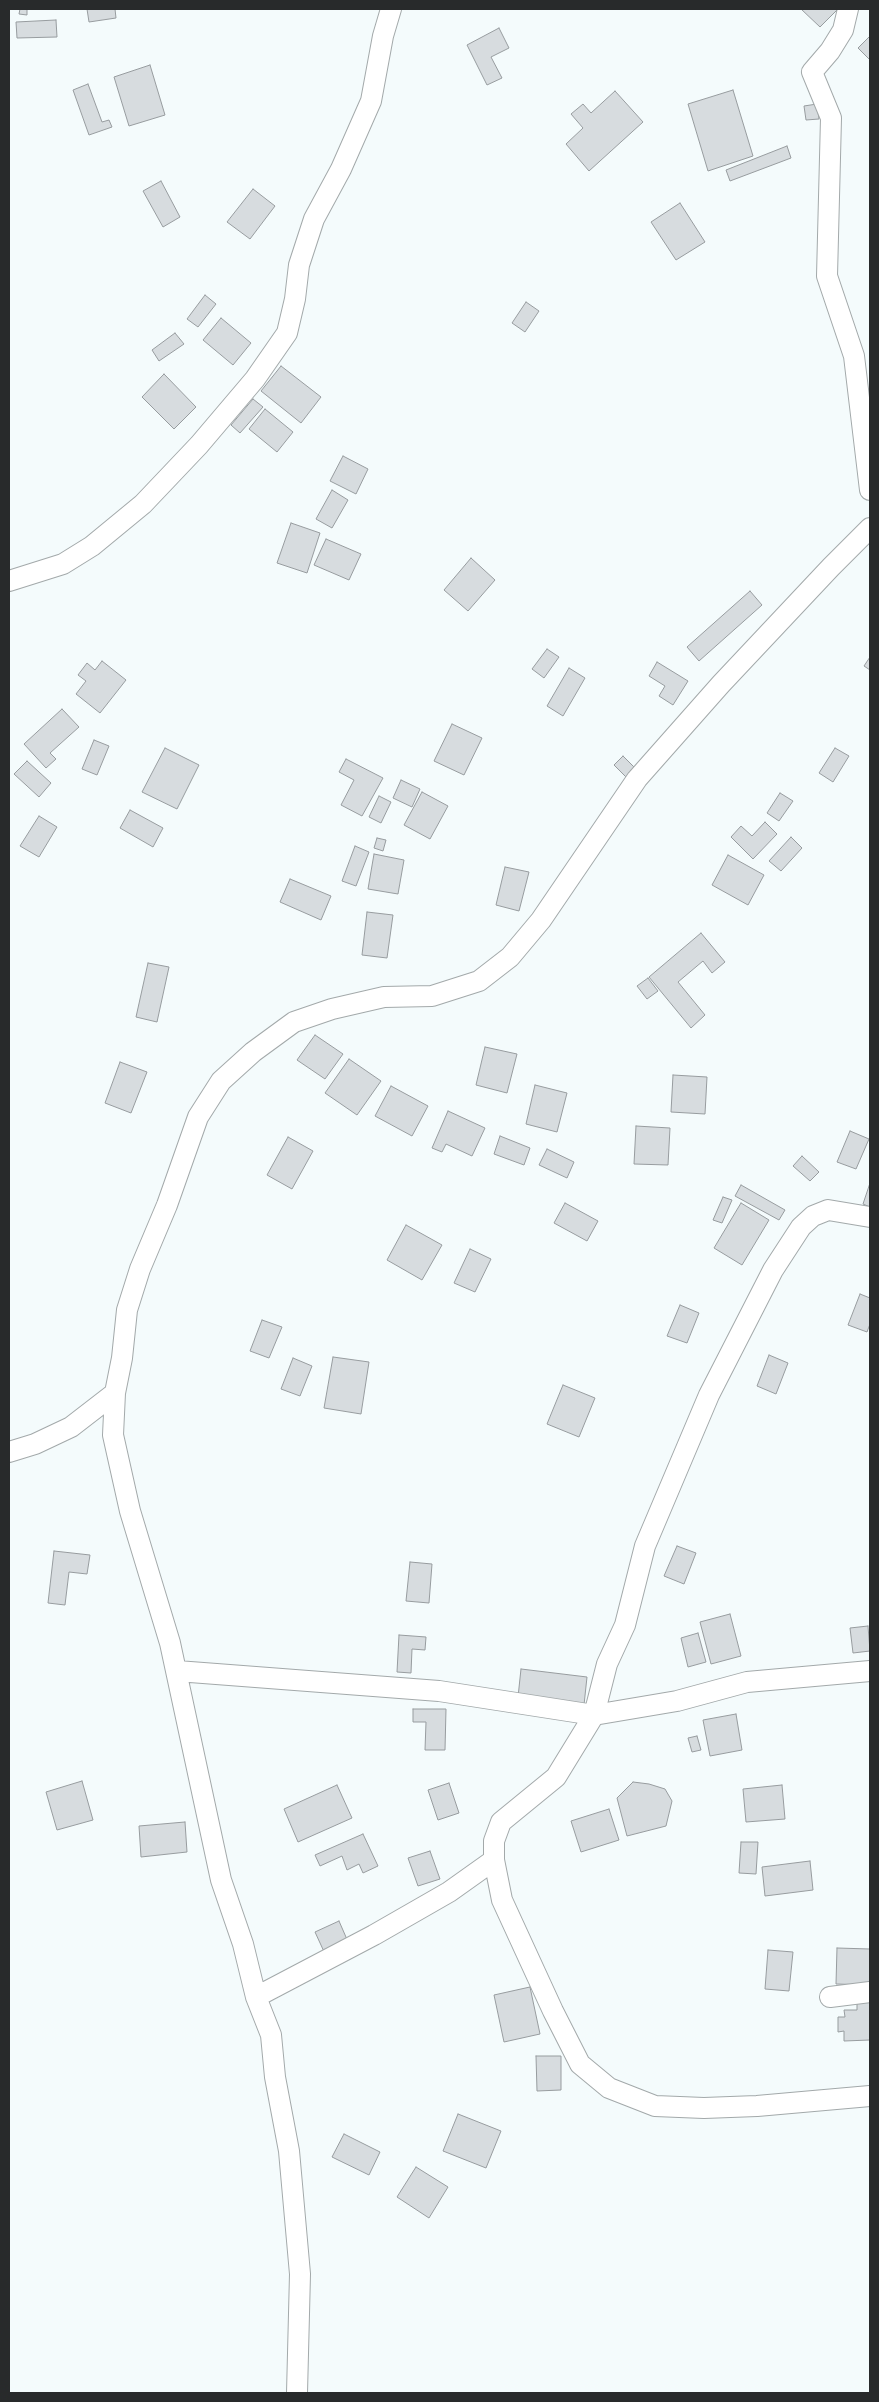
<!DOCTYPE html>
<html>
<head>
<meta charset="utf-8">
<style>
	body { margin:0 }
	#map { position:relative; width:879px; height:2402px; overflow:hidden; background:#f4fbfc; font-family:"Source Sans 3",sans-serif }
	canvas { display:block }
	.frame { position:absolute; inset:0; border:10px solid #282a2b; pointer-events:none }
</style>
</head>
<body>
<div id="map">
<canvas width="879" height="2402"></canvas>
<div class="frame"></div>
</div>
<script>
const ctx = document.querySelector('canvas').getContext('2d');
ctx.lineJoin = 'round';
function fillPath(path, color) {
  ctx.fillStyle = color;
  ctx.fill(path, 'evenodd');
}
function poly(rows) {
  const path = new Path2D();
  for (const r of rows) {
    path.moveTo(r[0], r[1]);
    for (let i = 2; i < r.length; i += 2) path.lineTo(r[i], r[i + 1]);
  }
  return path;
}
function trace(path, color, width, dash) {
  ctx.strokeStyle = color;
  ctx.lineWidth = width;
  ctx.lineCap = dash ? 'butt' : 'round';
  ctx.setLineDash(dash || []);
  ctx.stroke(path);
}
const building = poly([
	[20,9,27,9,27,15,19,14,20,9],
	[87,9,115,9,116,18,89,22,87,9],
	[801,9,838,9,820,27,801,9],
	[56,20,57,37,17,38,16,22,56,20],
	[499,28,509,48,491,57,502,78,487,85,467,45,499,28],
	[870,36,870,60,858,48,870,36],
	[150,65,165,115,129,126,114,77,150,65],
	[88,84,102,122,109,120,112,127,89,135,73,90,88,84],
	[733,90,753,156,708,171,688,104,733,90],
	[615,91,643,122,589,171,566,144,583,128,571,114,583,104,591,113,615,91],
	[817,104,819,119,806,120,804,106,817,104],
	[787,146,791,158,730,181,726,170,787,146],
	[161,181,180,217,163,227,143,191,161,181],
	[253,189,275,206,250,239,227,222,253,189],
	[680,203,705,242,676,260,651,222,680,203],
	[205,295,216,304,198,327,187,319,205,295],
	[526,302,539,311,525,332,512,323,526,302],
	[221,318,251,343,233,365,203,340,221,318],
	[175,333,184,344,159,361,152,350,175,333],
	[281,366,321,397,301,423,261,391,281,366],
	[164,374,196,407,174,429,142,397,164,374],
	[253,399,263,407,240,433,231,425,253,399],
	[265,409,293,432,277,452,249,429,265,409],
	[343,456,368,469,356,494,330,481,343,456],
	[332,490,348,500,332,528,316,519,332,490],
	[291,523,320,533,307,573,277,563,291,523],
	[326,539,361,554,349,580,314,565,326,539],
	[471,558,495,580,468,611,444,590,471,558],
	[750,591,762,605,699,661,687,647,750,591],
	[547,649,559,657,544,678,532,669,547,649],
	[870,657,870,670,864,666,870,657],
	[102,661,126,680,100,713,76,694,86,681,78,675,87,663,95,670,102,661],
	[657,662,688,681,673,705,659,696,665,686,649,676,657,662],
	[569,668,585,678,563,716,547,706,569,668],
	[62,709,79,727,50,753,56,759,46,768,24,744,62,709],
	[452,724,482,738,464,775,434,761,452,724],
	[94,740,109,746,97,775,82,769,94,740],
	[165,748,199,765,177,809,142,792,165,748],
	[835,748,849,756,833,782,819,773,835,748],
	[623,756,635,768,626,777,614,765,623,756],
	[346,759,383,778,362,816,341,805,354,780,339,772,346,759],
	[27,761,51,783,39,797,14,774,27,761],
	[401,780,420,789,412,807,393,798,401,780],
	[422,792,448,806,430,839,404,825,422,792],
	[780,793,793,801,779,821,767,813,780,793],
	[379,796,391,802,381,823,369,817,379,796],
	[130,810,163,828,153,847,120,828,130,810],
	[39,816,57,827,39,857,20,846,39,816],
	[765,822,777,834,753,859,731,837,741,826,752,836,765,822],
	[791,837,802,848,781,871,769,861,791,837],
	[377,838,386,840,383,851,374,848,377,838],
	[355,846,369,852,356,886,342,881,355,846],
	[374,854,404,860,398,894,368,889,374,854],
	[728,855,764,875,748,905,712,885,728,855],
	[505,867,529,872,519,911,496,905,505,867],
	[290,879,331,896,321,920,280,902,290,879],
	[367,912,393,915,387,958,362,955,367,912],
	[701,933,725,962,712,973,703,961,678,982,705,1015,691,1028,649,977,701,933],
	[148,963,169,967,157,1022,136,1017,148,963],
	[648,978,658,991,647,999,637,986,648,978],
	[315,1035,343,1054,325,1079,297,1060,315,1035],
	[485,1047,517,1054,507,1093,476,1085,485,1047],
	[349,1059,381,1081,357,1115,325,1093,349,1059],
	[120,1062,147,1072,131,1113,105,1103,120,1062],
	[673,1075,707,1077,705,1114,671,1112,673,1075],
	[535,1085,567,1093,557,1132,526,1124,535,1085],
	[391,1086,428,1106,412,1136,375,1116,391,1086],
	[448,1111,485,1128,472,1156,446,1144,442,1152,432,1148,448,1111],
	[636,1126,670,1128,668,1165,634,1164,636,1126],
	[850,1131,869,1139,856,1169,837,1162,850,1131],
	[500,1136,530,1148,524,1165,494,1154,500,1136],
	[288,1137,313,1151,292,1189,267,1175,288,1137],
	[547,1149,574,1162,567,1178,539,1165,547,1149],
	[802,1156,819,1172,810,1181,793,1166,802,1156],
	[870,1183,870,1207,863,1204,870,1183],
	[741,1185,785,1210,779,1220,735,1196,741,1185],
	[723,1197,732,1200,722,1223,713,1220,723,1197],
	[565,1203,598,1221,587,1241,554,1223,565,1203],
	[741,1203,769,1220,742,1265,714,1248,741,1203],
	[406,1225,442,1245,422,1280,387,1260,406,1225],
	[470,1249,491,1259,475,1292,454,1283,470,1249],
	[860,1294,870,1298,870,1324,867,1332,848,1325,860,1294],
	[680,1305,699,1313,687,1343,667,1336,680,1305],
	[262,1320,282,1327,269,1358,250,1351,262,1320],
	[769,1355,788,1363,776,1394,757,1386,769,1355],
	[333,1357,369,1362,361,1414,324,1408,333,1357],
	[293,1358,312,1366,300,1396,281,1389,293,1358],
	[563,1385,595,1398,579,1437,547,1424,563,1385],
	[677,1546,696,1553,684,1584,664,1576,677,1546],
	[54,1551,90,1555,87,1574,69,1572,65,1605,48,1603,54,1551],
	[410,1562,432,1564,429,1603,406,1601,410,1562],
	[730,1614,741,1656,711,1664,700,1622,730,1614],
	[868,1626,870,1651,853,1653,850,1628,868,1626],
	[698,1633,706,1662,688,1667,681,1638,698,1633],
	[399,1635,426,1637,425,1650,412,1649,411,1673,397,1672,399,1635],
	[521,1669,587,1677,584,1705,518,1697,521,1669],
	[413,1709,446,1709,445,1750,425,1750,426,1722,413,1722,413,1709],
	[736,1714,742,1750,710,1756,703,1720,736,1714],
	[697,1736,701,1750,692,1752,688,1738,697,1736],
	[82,1781,93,1820,57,1830,46,1792,82,1781],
	[633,1782,649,1784,665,1789,672,1801,666,1826,627,1836,617,1798,633,1782],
	[449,1783,459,1813,438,1820,428,1790,449,1783],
	[337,1785,352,1818,298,1842,284,1809,337,1785],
	[782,1785,785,1819,746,1822,743,1789,782,1785],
	[609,1809,619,1840,581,1852,571,1821,609,1809],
	[185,1822,187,1852,141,1857,139,1826,185,1822],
	[363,1834,378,1866,363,1873,359,1864,347,1870,342,1856,320,1866,315,1855,363,1834],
	[741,1842,758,1842,756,1874,739,1873,741,1842],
	[430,1851,440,1879,418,1886,408,1858,430,1851],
	[810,1861,813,1890,765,1896,762,1867,810,1861],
	[339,1921,349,1944,326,1956,315,1932,339,1921],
	[837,1948,870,1949,870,1985,836,1984,837,1948],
	[768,1950,793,1952,789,1991,765,1989,768,1950],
	[530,1987,540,2034,504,2042,494,1995,530,1987],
	[870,2002,870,2040,844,2041,844,2031,838,2032,838,2017,845,2017,844,2010,857,2010,857,2003,870,2002],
	[536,2056,561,2056,561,2090,537,2091,536,2056],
	[458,2114,501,2131,486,2168,443,2151,458,2114],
	[344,2134,380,2152,369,2175,332,2157,344,2134],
	[416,2167,448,2187,429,2218,397,2197,416,2167]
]);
fillPath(building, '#d7dcdf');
trace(building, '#979c9f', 1);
const street = poly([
	[848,9,843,30,830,51,812,72,831,118,827,276,854,356,870,490],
	[9,581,63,564,92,546,143,504,199,445,255,379,287,333,295,299,299,265,314,219,341,169,371,101,383,36,391,9],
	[870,1217,828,1210,813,1216,801,1227,773,1270,709,1395,645,1546,625,1625,607,1664,594,1715,556,1777,501,1822,494,1841,494,1860,502,1900,553,2011,580,2064,609,2088,655,2106,704,2108,757,2106,870,2096],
	[9,1452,35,1444,71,1427,115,1393],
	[177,1671,439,1691,594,1715,677,1701,747,1682,870,1671],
	[256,1997,374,1935,449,1892,494,1860],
	[830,1997,870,1992],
	[297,2393,300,2274,289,2151,275,2077,271,2035,256,1997,243,1944,221,1880,170,1643,130,1511,113,1435,115,1393,122,1358,127,1310,140,1269,167,1205,198,1117,221,1081,253,1052,294,1022,332,1009,384,997,432,996,479,981,510,957,541,920,637,779,721,684,831,567,870,528]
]);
trace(street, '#a3a9aa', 22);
trace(street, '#fff', 20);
</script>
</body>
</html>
